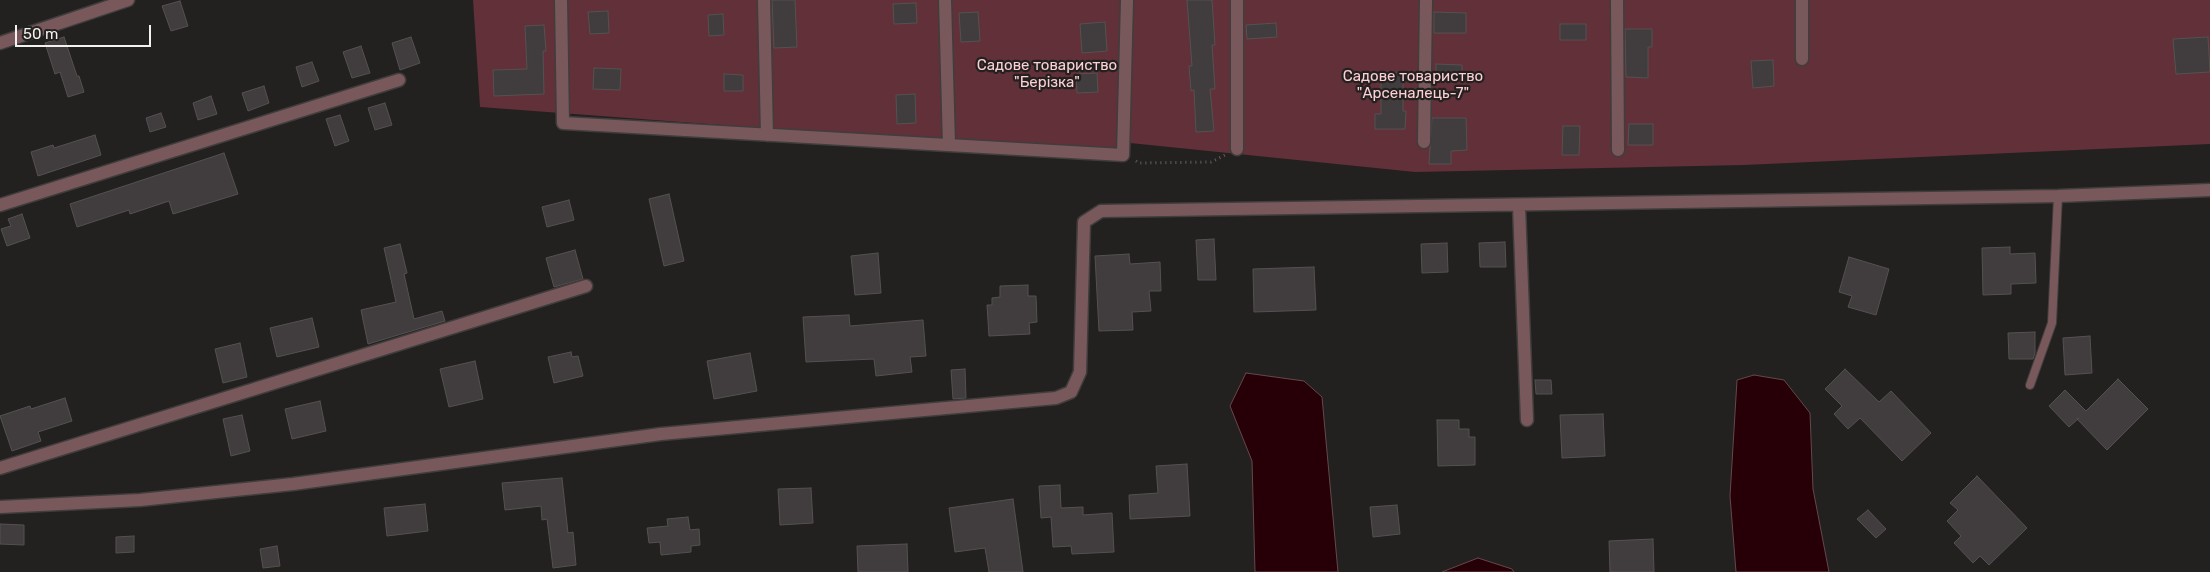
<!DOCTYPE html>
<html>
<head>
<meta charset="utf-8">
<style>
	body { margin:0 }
	#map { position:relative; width:2210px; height:572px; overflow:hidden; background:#232020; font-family:Rubik,sans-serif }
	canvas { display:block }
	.scale { position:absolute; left:15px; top:25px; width:136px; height:22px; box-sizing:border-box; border:2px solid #f4f1f1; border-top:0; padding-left:6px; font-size:15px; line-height:18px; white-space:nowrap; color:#f4f1f1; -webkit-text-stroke:4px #232020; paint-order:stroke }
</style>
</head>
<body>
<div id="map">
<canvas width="2210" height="572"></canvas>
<div class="scale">50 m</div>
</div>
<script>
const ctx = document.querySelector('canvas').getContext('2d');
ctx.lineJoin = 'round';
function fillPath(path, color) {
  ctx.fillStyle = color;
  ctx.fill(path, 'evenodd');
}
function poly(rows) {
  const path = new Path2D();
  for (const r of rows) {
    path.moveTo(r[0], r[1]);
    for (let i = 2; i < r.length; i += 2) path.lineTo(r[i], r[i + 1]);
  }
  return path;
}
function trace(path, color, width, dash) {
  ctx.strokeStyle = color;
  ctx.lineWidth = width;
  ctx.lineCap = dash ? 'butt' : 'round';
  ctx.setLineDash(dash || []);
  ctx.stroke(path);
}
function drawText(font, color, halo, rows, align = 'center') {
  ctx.font = font + ' Rubik,sans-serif';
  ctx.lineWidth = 4.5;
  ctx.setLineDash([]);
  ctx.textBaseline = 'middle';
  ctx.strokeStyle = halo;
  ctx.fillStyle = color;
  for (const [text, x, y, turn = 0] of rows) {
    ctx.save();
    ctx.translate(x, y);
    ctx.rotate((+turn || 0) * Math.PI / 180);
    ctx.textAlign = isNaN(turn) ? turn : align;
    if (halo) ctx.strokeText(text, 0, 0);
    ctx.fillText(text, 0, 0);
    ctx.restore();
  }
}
fillPath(poly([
	[473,0,1122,0,1123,155,480,107],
	[1132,0,2210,0,2210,144,1744,165,1415,172,1130,143]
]), '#623038');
const water = poly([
	[1246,373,1304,381,1322,397,1338,572,1255,572,1252,461,1230,406,1246,373],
	[1754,375,1784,380,1810,413,1813,489,1829,572,1736,572,1730,496,1737,380,1754,375],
	[1478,558,1512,569,1514,572,1442,572,1478,558]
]);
fillPath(water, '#270007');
trace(water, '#64484d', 1);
const building = poly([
	[772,0,795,0,797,47,774,48,772,0],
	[1187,0,1212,0,1215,45,1212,45,1215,89,1210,89,1214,131,1196,132,1194,90,1191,91,1189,66,1192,66,1187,0],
	[180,1,188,26,171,31,162,6,180,1],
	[916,3,917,23,894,24,893,4,916,3],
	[608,11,609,33,590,34,588,12,608,11],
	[978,12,980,41,961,42,959,13,978,12],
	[1434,12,1466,13,1466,33,1434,33,1434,12],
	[723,14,724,35,709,36,708,15,723,14],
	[1105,22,1107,51,1082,53,1080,24,1105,22],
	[1276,23,1277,37,1247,39,1246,25,1276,23],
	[1560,24,1586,24,1586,40,1560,40,1560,24],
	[544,25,546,51,543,51,544,94,494,96,493,70,527,69,525,26,544,25],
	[1625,29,1652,29,1652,47,1648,47,1648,78,1626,77,1625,29],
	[64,37,77,76,79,76,84,92,68,97,60,72,55,74,45,43,64,37],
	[411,37,420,63,400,70,392,43,411,37],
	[2208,37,2210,72,2176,74,2173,39,2208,37],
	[361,46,370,73,352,78,343,52,361,46],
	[1773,60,1774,86,1753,88,1751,61,1773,60],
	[312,62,319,81,302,87,296,67,312,62],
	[1436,64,1462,65,1462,80,1436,80,1436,64],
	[594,68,621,69,620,90,593,89,594,68],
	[1381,72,1403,73,1403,111,1406,111,1405,129,1375,129,1375,114,1381,114,1381,72],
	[1097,73,1098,92,1077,93,1076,74,1097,73],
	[724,74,743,75,743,91,724,91,724,74],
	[264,86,269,103,248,111,242,93,264,86],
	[915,94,916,123,897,124,896,95,915,94],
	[211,96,217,114,198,120,193,103,211,96],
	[385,103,392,125,375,130,368,108,385,103],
	[161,113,166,127,150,132,146,118,161,113],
	[340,115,349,141,335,146,326,119,340,115],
	[1432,118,1466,118,1467,150,1451,151,1451,164,1429,164,1432,118],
	[1629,124,1653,124,1653,145,1628,145,1629,124],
	[1563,126,1580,126,1579,155,1562,155,1563,126],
	[95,135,101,155,38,176,31,152,53,145,54,148,95,135],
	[224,153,238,194,173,214,169,201,130,214,129,210,77,227,70,204,224,153],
	[669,194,684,261,664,266,649,199,669,194],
	[569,200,574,220,547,227,542,207,569,200],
	[22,214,30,238,7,246,1,229,11,226,8,219,22,214],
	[1214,239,1216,280,1198,280,1196,240,1214,239],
	[1505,242,1506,267,1480,267,1479,243,1505,242],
	[1447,243,1448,272,1422,273,1421,244,1447,243],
	[400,244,407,273,404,274,414,319,442,311,445,321,368,344,361,310,396,302,384,248,400,244],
	[2010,247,2010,254,2035,253,2036,283,2011,284,2011,294,1983,295,1982,248,2010,247],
	[575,250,583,279,554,287,546,258,575,250],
	[878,253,881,293,855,295,851,256,878,253],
	[1129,254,1130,264,1160,262,1161,291,1149,291,1151,311,1132,312,1133,330,1099,331,1095,256,1129,254],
	[1849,257,1889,269,1876,315,1848,307,1852,296,1839,292,1849,257],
	[1314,267,1316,310,1254,312,1253,269,1314,267],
	[1028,285,1028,296,1036,296,1037,322,1029,323,1030,334,989,336,987,305,992,305,992,298,1000,297,1000,286,1028,285],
	[849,315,850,326,923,320,926,356,910,357,912,372,876,376,874,359,806,362,803,317,849,315],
	[312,318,319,347,277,357,270,328,312,318],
	[2035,332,2035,353,2033,359,2009,359,2008,333,2035,332],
	[2090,336,2092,373,2065,375,2063,338,2090,336],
	[240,343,247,377,223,383,215,349,240,343],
	[571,352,572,357,578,356,583,376,554,383,548,357,571,352],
	[750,353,757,391,714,399,707,361,750,353],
	[475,361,483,399,449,407,440,369,475,361],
	[965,369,966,398,953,399,951,370,965,369],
	[1845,369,1879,402,1891,391,1931,433,1902,461,1860,418,1848,429,1834,414,1842,406,1825,389,1845,369],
	[2118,379,2148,409,2107,450,2077,419,2079,418,2069,427,2049,406,2065,390,2086,411,2118,379],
	[1535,380,1551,380,1552,394,1536,394,1535,380],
	[65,398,72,421,38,432,41,441,12,451,0,416,30,406,31,409,65,398],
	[320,401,326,431,292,439,285,409,320,401],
	[1603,414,1605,456,1562,458,1560,415,1603,414],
	[242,415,250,451,231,456,223,419,242,415],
	[1437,420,1459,420,1459,429,1469,429,1469,437,1475,437,1475,465,1438,466,1437,420],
	[1187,464,1190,516,1130,519,1129,495,1158,493,1156,466,1187,464],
	[1977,476,2027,528,1989,565,1980,556,1973,563,1954,543,1961,536,1947,521,1958,510,1950,503,1977,476],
	[562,478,568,533,573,532,576,565,553,568,547,519,542,520,541,506,505,510,502,483,562,478],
	[1060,485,1061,508,1083,507,1083,515,1112,513,1114,552,1072,554,1071,546,1053,547,1051,517,1041,518,1039,486,1060,485],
	[811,488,813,523,780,525,778,489,811,488],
	[1013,499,1023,572,989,572,985,548,955,552,949,508,1013,499],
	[425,504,428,531,387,536,384,508,425,504],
	[1397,505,1400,534,1373,537,1370,507,1397,505],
	[1868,510,1886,529,1876,538,1857,519,1868,510],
	[688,517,690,530,699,529,700,545,691,546,691,552,661,555,660,542,649,543,647,528,668,526,667,519,688,517],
	[0,524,24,525,24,545,0,544,0,524],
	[134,536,134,552,116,553,116,537,134,536],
	[1653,539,1654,572,1610,572,1609,541,1653,539],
	[907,544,908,572,858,572,857,546,907,544],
	[277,546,280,566,263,568,260,549,277,546]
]);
fillPath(building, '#413d3e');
trace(building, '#555151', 1);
const lane = poly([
	[2030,385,2052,323,2058,196]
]);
const street = poly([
	[561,0,563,123,1123,155,1127,0],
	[764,0,767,135],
	[945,0,949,145],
	[1617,0,1618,150],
	[1802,0,1802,59],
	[0,43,128,0],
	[1424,142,1426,0],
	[1237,149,1237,0],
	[0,205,399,80],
	[1519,206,1527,420],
	[0,468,586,286],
	[0,507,140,500,293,484,661,434,1056,398,1071,392,1080,372,1084,222,1101,211,2058,196,2210,190]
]);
trace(lane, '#403d3d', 10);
trace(street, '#403d3d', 15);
trace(poly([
	[1136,161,1139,163,1211,162,1225,155]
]), '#625f5f', 3, [1, 4]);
trace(lane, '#79585c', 8);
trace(street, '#79585c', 12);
drawText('15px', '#fdd0d5', '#232020', [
	["Садове товариство",1047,66],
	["\"Берізка\"",1047,83],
	["Садове товариство",1413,77],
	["\"Арсеналець-7\"",1413,94]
]);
</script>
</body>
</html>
